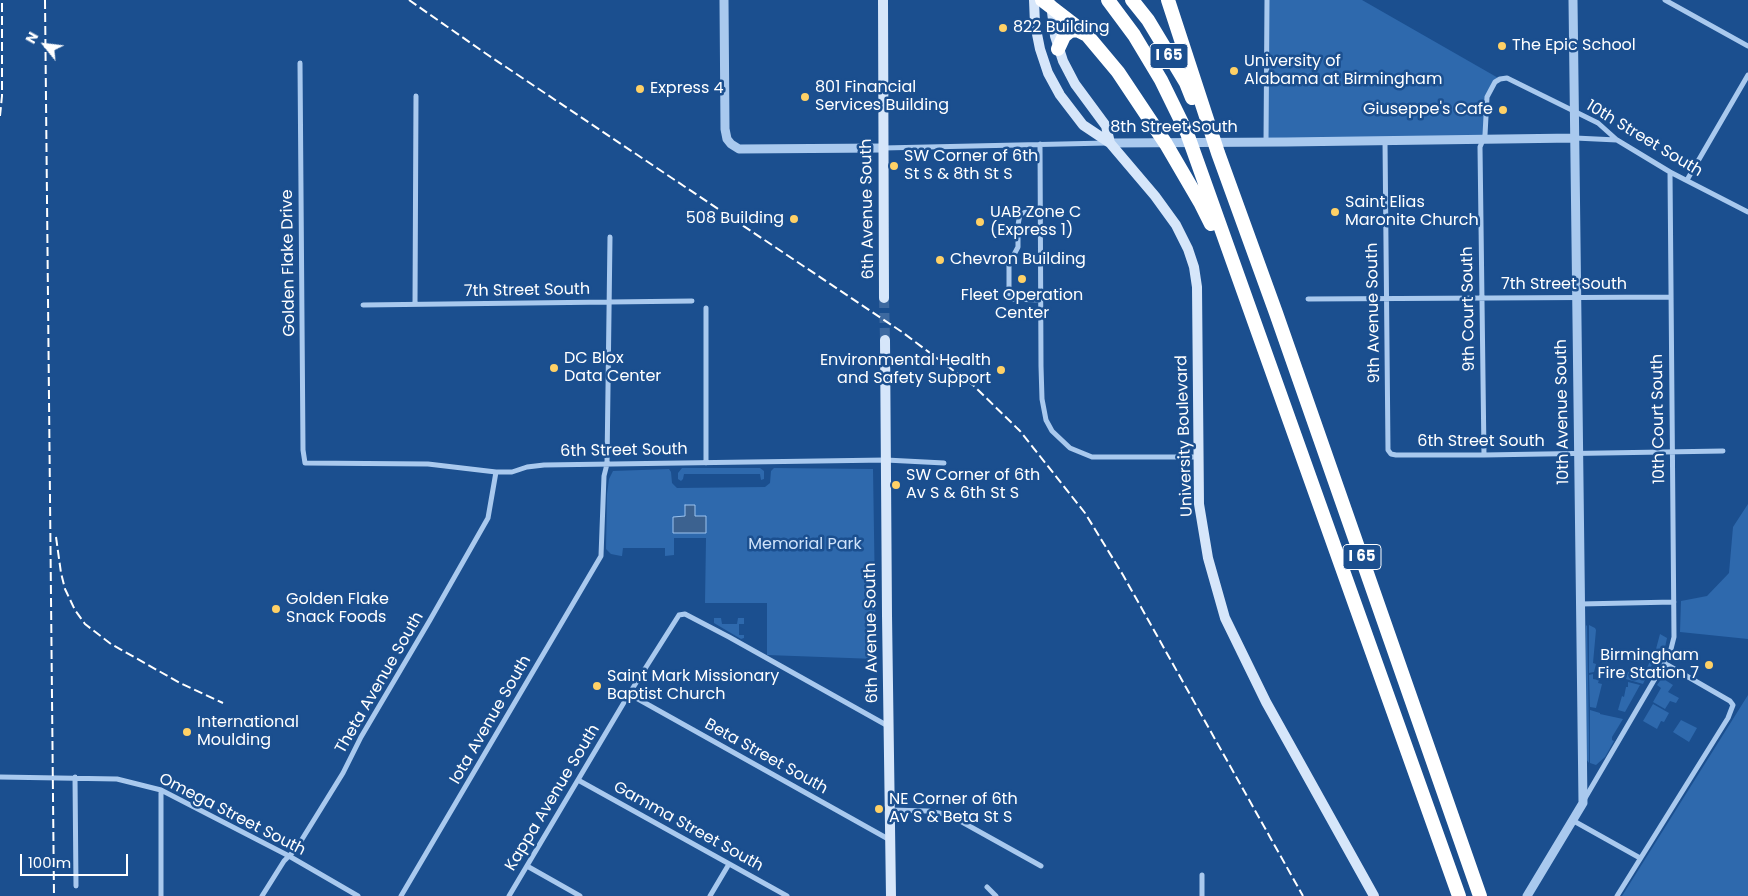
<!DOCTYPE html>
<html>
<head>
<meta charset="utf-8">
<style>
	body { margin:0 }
	#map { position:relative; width:1748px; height:896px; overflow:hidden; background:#1b4f8f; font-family:Poppins,sans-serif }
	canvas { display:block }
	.north { position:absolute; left:20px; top:20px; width:50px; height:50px; -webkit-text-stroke:4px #1b4f8f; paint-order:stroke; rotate:299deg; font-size:14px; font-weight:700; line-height:20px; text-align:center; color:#fff }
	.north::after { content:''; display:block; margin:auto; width:18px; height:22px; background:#fff; clip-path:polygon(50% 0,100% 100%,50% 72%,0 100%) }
	.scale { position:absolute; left:20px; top:854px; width:108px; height:22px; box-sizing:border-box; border:2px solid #fff; border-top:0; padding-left:6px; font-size:15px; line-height:18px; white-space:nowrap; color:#fff; -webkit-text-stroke:4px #1b4f8f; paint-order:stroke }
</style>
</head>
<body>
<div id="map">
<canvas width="1748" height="896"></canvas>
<div class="north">N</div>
<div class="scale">100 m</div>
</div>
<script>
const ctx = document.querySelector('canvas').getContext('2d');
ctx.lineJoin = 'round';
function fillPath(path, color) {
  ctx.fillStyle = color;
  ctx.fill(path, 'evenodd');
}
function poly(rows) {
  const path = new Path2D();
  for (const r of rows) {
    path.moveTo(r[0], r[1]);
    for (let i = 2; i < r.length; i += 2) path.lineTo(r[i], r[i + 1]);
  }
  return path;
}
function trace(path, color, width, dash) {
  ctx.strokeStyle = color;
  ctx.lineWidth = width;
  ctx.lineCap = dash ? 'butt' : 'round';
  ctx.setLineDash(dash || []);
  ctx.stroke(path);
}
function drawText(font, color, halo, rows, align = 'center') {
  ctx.font = font + ' Poppins,sans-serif';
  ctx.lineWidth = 5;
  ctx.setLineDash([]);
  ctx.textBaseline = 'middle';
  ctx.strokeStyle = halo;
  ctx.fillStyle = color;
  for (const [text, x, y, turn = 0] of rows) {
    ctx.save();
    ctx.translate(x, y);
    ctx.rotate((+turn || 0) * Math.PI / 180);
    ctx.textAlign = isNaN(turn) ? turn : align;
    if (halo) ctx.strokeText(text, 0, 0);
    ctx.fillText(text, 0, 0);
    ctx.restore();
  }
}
fillPath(poly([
	[1267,0,1362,0,1500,79,1486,101,1484,140,1266,143],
	[682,468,760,468,764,471,764,479,761,480,760,474,684,474,683,479,681,481,678,479,678,473],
	[774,468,873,469,876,659,767,655,767,603,705,603,706,538,674,538,674,555,665,556,665,548,623,548,622,556,621,556,611,554,606,549,607,494,609,479,613,471,669,469,671,472,672,483,677,488,765,487,770,483,771,471],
	[1748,504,1748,639,1680,632,1681,601,1707,596,1729,573,1733,527],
	[714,618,721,618,722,624,737,624,738,618,744,618,744,624,739,624,739,635,744,635,744,638,741,639,714,623],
	[1587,625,1589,732,1589,763,1586,759,1586,626],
	[1589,625,1595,628,1596,630,1593,663,1596,664,1594,672,1589,673],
	[1660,634,1667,638,1663,657,1657,654,1643,684,1626,679,1628,672,1631,671,1644,674,1656,649],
	[1593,674,1593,679,1599,680,1598,683,1602,684,1596,708,1590,707,1589,675],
	[1662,678,1673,685,1668,692,1679,698,1676,703,1670,701,1665,709,1653,702,1661,688,1657,685],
	[1628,682,1640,685,1625,712,1618,710,1622,696,1624,697,1626,687,1628,687],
	[1748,695,1748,896,1622,896],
	[1653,704,1669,713,1664,722,1661,721,1657,729,1643,721],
	[1590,710,1600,713,1600,714,1623,719,1612,737,1612,740,1614,741,1605,757,1596,765,1590,763],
	[1681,720,1697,728,1689,742,1673,732]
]), '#2e69ad');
const water = poly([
	[685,505,695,505,695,516,706,516,706,533,673,533,673,517,685,516,685,505]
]);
fillPath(water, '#3c6290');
trace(water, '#9cc4f0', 1);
trace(poly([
	[884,298,885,340]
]), '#3d69a0', 10, [10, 5]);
trace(poly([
	[1665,0,1748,46],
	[300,63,303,450,305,463,428,464,496,472,512,472,527,467,544,465,886,460,944,463],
	[1575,138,1617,140],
	[1385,141,1388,450,1391,454,1396,455,1484,455,1723,451],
	[1266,143,1267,0],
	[1040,144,1041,366,1042,399,1046,420,1052,431,1070,448,1092,457,1199,457],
	[883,148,1107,143],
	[1687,180,1748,75],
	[1040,211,1029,211,1020,214,1018,225,1018,247,1009,264,1009,299,1041,300],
	[1308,299,1671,297],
	[415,304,416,96],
	[363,305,692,301],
	[706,308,706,463],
	[1484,455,1480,147,1485,135,1487,97,1495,82,1500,79,1507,78,1598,123,1617,140,1670,172,1748,212],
	[1580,604,1674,602],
	[629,694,890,840],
	[0,777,117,779,161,790,289,856,358,896],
	[75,777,76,886],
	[578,780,787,896],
	[161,790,161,896],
	[1584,800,1670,653,1674,637,1670,172],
	[890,810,928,811,944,814,953,817,1041,866],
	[1572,820,1640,858],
	[527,866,580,896],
	[1202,875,1202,896],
	[987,887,996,896],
	[262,896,284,861,296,849,343,773,361,737,430,620,488,518,496,472],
	[401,896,601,556,604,476,607,464,610,237],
	[509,896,629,694,679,615,685,614,729,637,888,726],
	[710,896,729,864],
	[1617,896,1728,718,1733,705,1730,701,1664,663]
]), '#a9c9ee', 5);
trace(poly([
	[724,0,725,129,727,139,731,144,739,149,883,148],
	[1110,143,1286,142,1575,138],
	[1527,896,1583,803,1573,0]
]), '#a9c9ee', 9);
trace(poly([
	[883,0,884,298],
	[1034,0,1035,24,1040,49,1048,73,1060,95,1083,125,1110,143,1155,196,1176,225,1188,249,1194,267,1197,287,1199,504,1208,558,1225,618,1266,702,1374,896],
	[1051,4,1055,36,1063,61,1075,84,1106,126,1110,143],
	[885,340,887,615,891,896]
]), '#d6e6fa', 10);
trace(poly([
	[1042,0,1085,33],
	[1108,0,1134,35,1161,80,1187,133,1459,896],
	[1132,0,1148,20,1186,83,1192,98],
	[1168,0,1218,153,1276,313,1480,896],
	[1058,49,1064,36,1070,31,1077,30,1087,35,1118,72,1166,144,1201,204,1211,224]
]), '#fff', 14);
trace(poly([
	[45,0,54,896],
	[409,0,485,53,902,332,974,386,1020,431,1085,513,1123,575,1303,896],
	[0,116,2,96,2,0],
	[56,537,61,573,65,589,75,610,85,624,111,644,180,683,223,703]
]), '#fff', 2, [9, 4]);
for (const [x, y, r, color] of [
	[1003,28,5,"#ffd166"],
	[1502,46,5,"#ffd166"],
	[1234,71,5,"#ffd166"],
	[640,89,5,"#ffd166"],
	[805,97,5,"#ffd166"],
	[1503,110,5,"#ffd166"],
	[894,166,5,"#ffd166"],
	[1335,212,5,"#ffd166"],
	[794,219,5,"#ffd166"],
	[980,222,5,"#ffd166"],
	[940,260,5,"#ffd166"],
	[1022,279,5,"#ffd166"],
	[554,368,5,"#ffd166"],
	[1001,370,5,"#ffd166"],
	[896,485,5,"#ffd166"],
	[276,609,5,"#ffd166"],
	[1709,665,5,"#ffd166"],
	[597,686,5,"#ffd166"],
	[187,732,5,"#ffd166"],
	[879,809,5,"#ffd166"]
]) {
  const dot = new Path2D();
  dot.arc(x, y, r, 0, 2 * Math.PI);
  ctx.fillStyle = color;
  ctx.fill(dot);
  trace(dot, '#1b4f8f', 2);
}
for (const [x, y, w] of [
	[1169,56,38],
	[1362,557,38]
]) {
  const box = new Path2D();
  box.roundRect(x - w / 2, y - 12.5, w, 25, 4);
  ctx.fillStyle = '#1b4f8f';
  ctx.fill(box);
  trace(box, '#fff', 1);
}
drawText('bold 15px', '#fff', null, [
	["I 65",1169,56],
	["I 65",1362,557]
]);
drawText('16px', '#fff', '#1b4f8f', [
	["822 Building",1013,28],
	["The Epic School",1512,46],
	["University of",1244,62],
	["Alabama at Birmingham",1244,80],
	["801 Financial",815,88],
	["Services Building",815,106],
	["Express 4",650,89],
	["Giuseppe's Cafe",1493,110,"right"],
	["SW Corner of 6th",904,157],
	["St S & 8th St S",904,175],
	["Saint Elias",1345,203],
	["Maronite Church",1345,221],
	["UAB Zone C",990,213],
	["(Express 1)",990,231],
	["508 Building",784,219,"right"],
	["Chevron Building",950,260],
	["Fleet Operation",1022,296,"center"],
	["Center",1022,314,"center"],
	["DC Blox",564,359],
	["Data Center",564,377],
	["Environmental Health",991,361,"right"],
	["and Safety Support",991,379,"right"],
	["SW Corner of 6th",906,476],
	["Av S & 6th St S",906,494],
	["Golden Flake",286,600],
	["Snack Foods",286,618],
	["Birmingham",1699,656,"right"],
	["Fire Station 7",1699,674,"right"],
	["Saint Mark Missionary",607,677],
	["Baptist Church",607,695],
	["International",197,723],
	["Moulding",197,741],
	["NE Corner of 6th",889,800],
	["Av S & Beta St S",889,818]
], 'left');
drawText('16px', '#fff', '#1b4f8f', [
	["8th Street South",1174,128],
	["10th Street South",1644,139,31],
	["6th Avenue South",868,209,-91],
	["Golden Flake Drive",289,263,-91],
	["7th Street South",1564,285],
	["7th Street South",527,291,-1],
	["9th Court South",1469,309,-91],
	["9th Avenue South",1374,313,-91],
	["10th Avenue South",1563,412,-91],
	["10th Court South",1659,419,-91],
	["University Boulevard",1185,436,-92],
	["6th Street South",1481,442],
	["6th Street South",624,451,-1],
	["6th Avenue South",872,633,-91],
	["Theta Avenue South",380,683,-60],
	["Iota Avenue South",491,720,-60],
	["Beta Street South",766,757,29],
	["Kappa Avenue South",553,798,-59],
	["Omega Street South",232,815,27],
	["Gamma Street South",688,827,29]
]);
drawText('16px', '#cfe3fa', '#1b4f8f', [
	["Memorial Park",805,545]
]);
</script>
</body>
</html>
